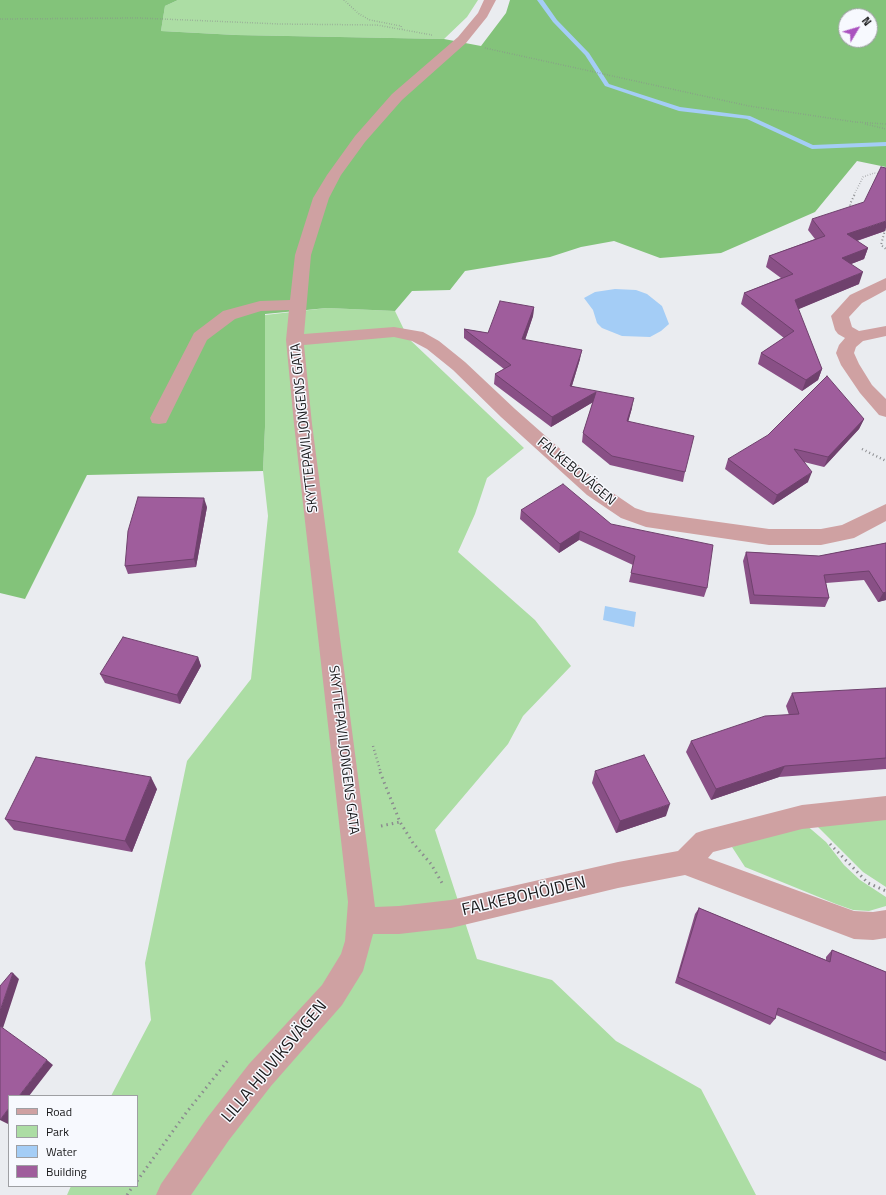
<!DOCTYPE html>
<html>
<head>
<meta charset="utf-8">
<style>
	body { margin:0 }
	#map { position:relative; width:886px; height:1195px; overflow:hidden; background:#eaecf0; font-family:"Titillium Web",sans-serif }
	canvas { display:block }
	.legend { position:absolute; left:8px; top:1095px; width:130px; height:92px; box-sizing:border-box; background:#f7f9fe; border:1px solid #9e9fa3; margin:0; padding:5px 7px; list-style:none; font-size:12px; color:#18181a }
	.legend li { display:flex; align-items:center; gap:8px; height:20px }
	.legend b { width:20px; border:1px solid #9e9fa3 }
	.north { position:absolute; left:838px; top:8px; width:40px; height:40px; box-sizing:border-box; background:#f7f9fe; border:1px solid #9e9fa3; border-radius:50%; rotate:52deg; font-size:11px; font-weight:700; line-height:16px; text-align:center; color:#18181a }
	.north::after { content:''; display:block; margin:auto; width:14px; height:18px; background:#aa52bf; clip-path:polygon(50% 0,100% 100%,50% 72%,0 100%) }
</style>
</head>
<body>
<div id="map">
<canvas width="886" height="1195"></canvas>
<ul class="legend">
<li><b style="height:5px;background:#cfa1a2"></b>Road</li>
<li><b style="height:11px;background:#acdda4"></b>Park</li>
<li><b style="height:11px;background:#a4cdf6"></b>Water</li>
<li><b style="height:11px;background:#9f5d9c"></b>Building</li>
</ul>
<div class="north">N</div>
</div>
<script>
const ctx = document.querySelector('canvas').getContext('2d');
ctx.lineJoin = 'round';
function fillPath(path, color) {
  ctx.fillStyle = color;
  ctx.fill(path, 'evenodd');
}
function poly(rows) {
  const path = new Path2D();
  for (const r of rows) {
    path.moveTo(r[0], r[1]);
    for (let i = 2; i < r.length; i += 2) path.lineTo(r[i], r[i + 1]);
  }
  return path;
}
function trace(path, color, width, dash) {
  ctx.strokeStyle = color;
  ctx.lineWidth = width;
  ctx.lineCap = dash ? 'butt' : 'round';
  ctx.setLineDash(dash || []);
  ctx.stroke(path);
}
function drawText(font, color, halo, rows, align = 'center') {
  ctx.font = font + ' "Titillium Web",sans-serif';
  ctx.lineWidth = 3;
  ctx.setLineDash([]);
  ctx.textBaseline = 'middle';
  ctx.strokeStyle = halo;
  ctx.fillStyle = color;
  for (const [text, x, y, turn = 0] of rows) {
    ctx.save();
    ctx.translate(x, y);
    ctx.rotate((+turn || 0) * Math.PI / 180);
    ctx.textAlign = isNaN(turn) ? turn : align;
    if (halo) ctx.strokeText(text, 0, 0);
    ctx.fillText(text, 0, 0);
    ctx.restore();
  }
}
fillPath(poly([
	[178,0,478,0,467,17,444,39,236,35,161,31,165,6],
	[327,308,395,311,408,338,524,448,487,478,475,514,458,552,535,620,571,666,523,716,508,744,435,830,477,959,552,980,616,1041,701,1089,756,1195,67,1195,71,1186,137,1186,137,1096,111,1096,151,1020,145,963,187,761,251,679,268,516,263,471,265,427,265,315],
	[886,815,886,887,863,872,814,823],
	[805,824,826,842,844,865,860,880,886,897,886,906,869,911,853,910,836,904,745,867,732,847,748,841]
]), '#acdda4');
fillPath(poly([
	[0,0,178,0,165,6,161,31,236,35,444,39,481,46,506,13,510,0,886,0,886,167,857,161,815,212,721,253,660,258,614,241,581,247,550,257,465,271,450,290,412,291,395,311,327,308,265,314,265,427,263,471,87,475,25,599,0,593],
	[846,16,870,16,870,40,846,40]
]), '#83c37a');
fillPath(poly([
	[615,289,636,290,647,294,662,306,669,324,661,331,650,337,622,336,602,328,597,323,593,310,584,298,595,292],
	[605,606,636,612,634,627,603,620]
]), '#a4cdf6');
fillPath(poly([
	[537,0,543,0,557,20,589,53,609,84,680,107,750,116,813,145,886,142,886,146,812,149,747,119,679,111,605,86,585,55,553,22,537,0]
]), '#a4cdf6');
trace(poly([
	[344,0,359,14,370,20,401,26,402,29],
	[0,19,139,18,280,24,377,25,432,35],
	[485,48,749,106,855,122,886,124],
	[865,124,886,129],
	[854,195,863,177,874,173,886,175]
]), '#8b8c8f', 1.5, [0.5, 2]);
trace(poly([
	[851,209,850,204,855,194],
	[886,226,881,245,886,249]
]), '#8b8c8f', 2, [1, 2.5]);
trace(poly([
	[862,449,886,461],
	[373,746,381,773]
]), '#8b8c8f', 2.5, [1, 3]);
trace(poly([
	[380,772,400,822,413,843,431,864,442,883],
	[381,826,400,822],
	[830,844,868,883,886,891],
	[137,1181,186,1113,229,1059],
	[127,1195,133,1186]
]), '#8b8c8f', 3, [1.5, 4]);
fillPath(poly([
	[484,0,496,0,487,17,466,43,402,100,365,142,341,175,329,198,311,255,304,334,394,327,423,332,439,341,465,362,515,409,601,485,635,508,647,512,769,529,821,529,842,525,886,504,886,521,854,538,821,545,769,545,646,527,621,518,587,495,501,417,453,370,427,349,412,341,394,337,304,345,312,424,375,907,399,906,451,900,618,862,678,851,696,833,705,830,802,805,886,796,886,820,802,829,713,852,708,858,854,911,873,912,886,910,886,938,873,940,854,939,685,875,618,888,451,928,399,934,373,934,363,971,342,1005,271,1086,229,1140,191,1195,156,1195,161,1184,207,1118,249,1064,322,985,341,954,345,941,348,902,294,424,286,340,289,310,261,311,235,319,207,340,166,423,159,424,152,423,150,418,194,333,223,311,260,301,290,300,295,255,313,198,327,175,355,136,392,94,458,37,478,13,484,0],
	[886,278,886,290,862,303,849,317,852,327,859,331,886,326,886,336,863,341,856,347,854,353,859,364,872,385,886,399,886,417,879,415,860,393,841,365,836,353,839,345,845,338,838,334,835,330,831,316,850,295,886,278]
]), '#cfa1a2');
fillPath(poly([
	[812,219,885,231,857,241,868,248,864,259,851,264,859,284,798,309,822,369,818,380,802,391,758,364,761,353,784,338,741,304,744,293,781,278,766,267,769,256,815,239,808,230],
	[534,307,533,316,525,340,580,359,572,386,632,408,628,421,685,472,683,482,610,465,582,442,583,433,593,402,551,427,494,384,495,374,504,369,464,338,464,329,488,333],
	[864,419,859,429,824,467,804,462,808,482,773,505,725,469,728,459],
	[207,507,196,567,128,574,125,566],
	[521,510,611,524,707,588,704,597,629,582,633,565,579,540,559,553,520,519],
	[886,543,886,600,878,602,864,580,826,583,829,598,825,607,750,604,743,561,746,552,819,556],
	[198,657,201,666,180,704,105,683,100,674],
	[886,689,886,769,779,777,711,800,686,752,691,741,789,715,786,706,792,693],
	[595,771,666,816,616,833,592,783],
	[157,789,132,852,14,830,5,819],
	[699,908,826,960,826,957,832,950,886,972,886,1061,776,1015,775,1019,770,1025,675,983,695,914]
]), '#895086');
fillPath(poly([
	[886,221,886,228,885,231,844,245,847,234],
	[868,248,864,259,838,269,842,258],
	[863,272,859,284,792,312,795,300],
	[534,307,533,316,522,349,522,339],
	[582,350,580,359,569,395,570,386],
	[822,369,818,380,802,391,806,380],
	[596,392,595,401,551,427,552,417],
	[634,398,632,408,626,430,627,421],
	[864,419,859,429,824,467,828,457],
	[812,472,808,482,773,505,777,495],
	[204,498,207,507,196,567,194,559],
	[580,531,579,540,559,553,560,544],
	[886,592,886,600,878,602,883,593],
	[198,657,201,666,180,704,177,695],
	[785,766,779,777,711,800,716,789],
	[151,777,157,789,132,852,125,841],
	[670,804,666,816,616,833,620,821],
	[13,973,19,979,3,1028,0,1026,0,1011],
	[47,1060,53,1065,29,1096,19,1096],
	[9,1108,9,1122,8,1124,0,1120]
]), '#6f416d');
const building = poly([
	[881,167,886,168,886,221,847,234,868,248,842,258,863,272,795,300,822,369,806,380,761,353,794,331,744,293,793,274,769,256,825,236,812,219,864,202,881,167],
	[500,301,534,307,522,339,582,350,570,386,634,398,627,421,694,436,685,472,612,456,583,433,596,392,552,417,495,374,511,365,464,329,488,333,500,301],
	[827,376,864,419,828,457,794,449,812,472,777,495,728,459,768,435,827,376],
	[563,484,611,524,713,545,707,588,631,573,635,556,580,531,560,544,521,510,563,484],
	[138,497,204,498,194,559,125,566,128,531,138,497],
	[886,543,886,592,883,593,869,571,824,575,829,598,754,595,746,552,819,556,886,543],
	[123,637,198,657,177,695,100,674,123,637],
	[886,688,886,758,785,766,716,789,691,741,765,716,799,714,792,693,886,688],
	[644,755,670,804,620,821,595,771,644,755],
	[36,757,151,777,125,841,5,819,36,757],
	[699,908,830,962,832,950,886,972,886,1053,778,1008,775,1019,678,977,699,908],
	[11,973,13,973,0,1011,0,986,11,973],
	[0,1026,47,1060,19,1096,9,1096,9,1108,0,1120,0,1026]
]);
fillPath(building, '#9f5d9c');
trace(building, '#6f416d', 1);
drawText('14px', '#18181a', '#f7f9fe', [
	["SKYTTEPAVILJONGENS GATA",305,428,-96],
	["FALKEBOVÄGEN",576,472,40],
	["SKYTTEPAVILJONGENS GATA",343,750,83]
]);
drawText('17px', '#18181a', '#f7f9fe', [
	["FALKEBOHÖJDEN",524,897,-13],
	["LILLA HJUVIKSVÄGEN",275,1062,-50]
]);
</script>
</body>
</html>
